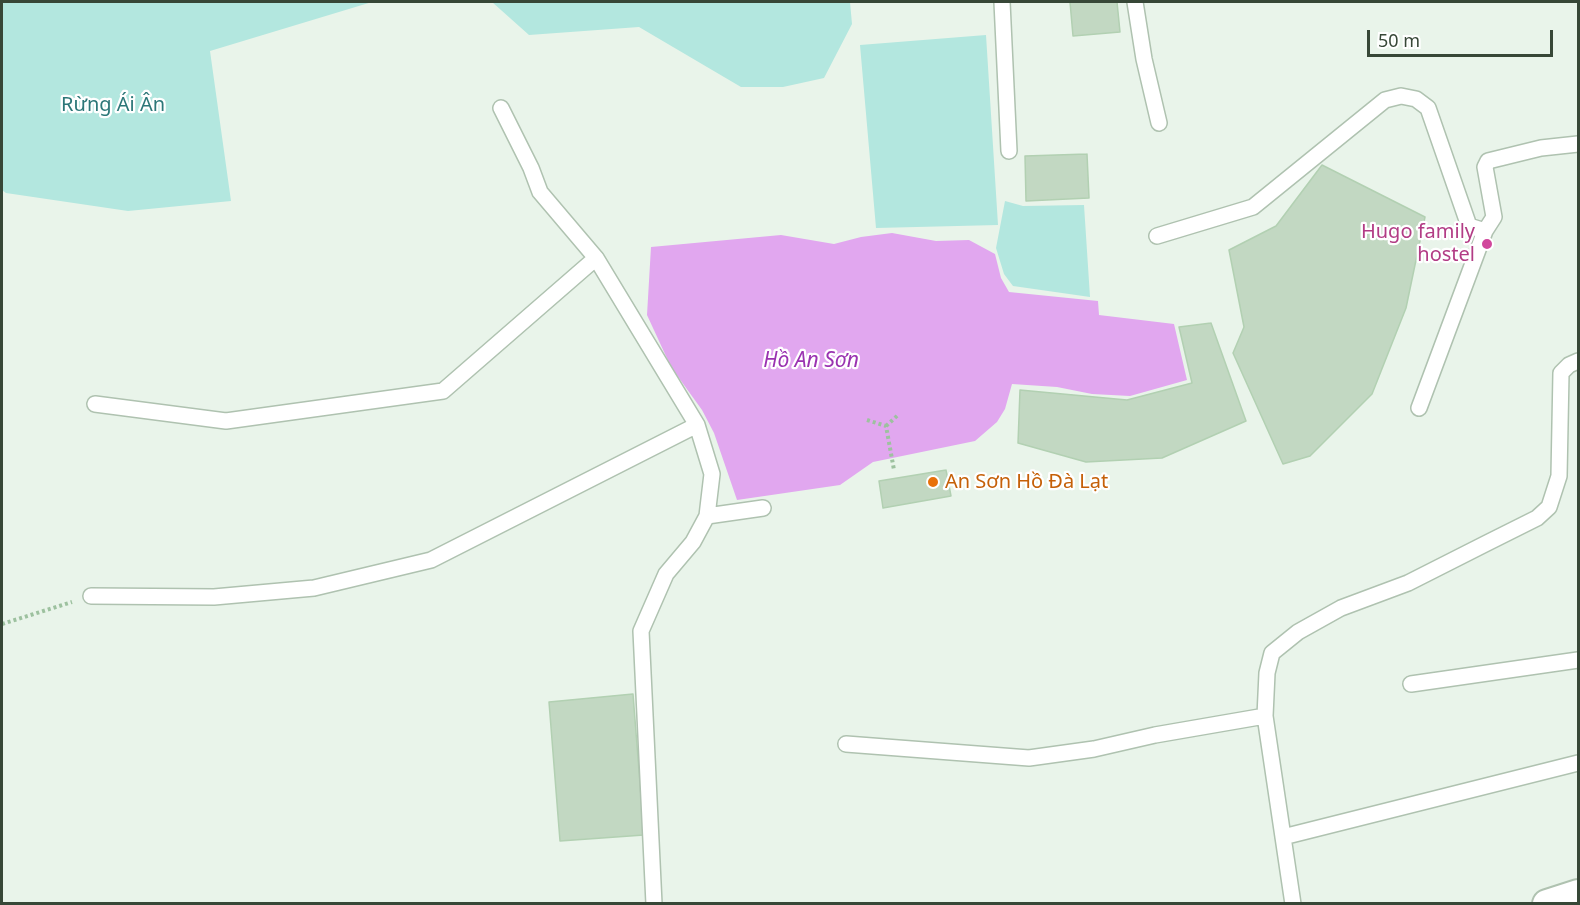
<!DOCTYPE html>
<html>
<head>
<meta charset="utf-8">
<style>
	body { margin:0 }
	#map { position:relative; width:1580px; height:905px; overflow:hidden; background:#e9f4ea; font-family:"Noto Sans",sans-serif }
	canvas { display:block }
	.frame { position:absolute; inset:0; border:3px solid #374737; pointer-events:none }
	.scale { position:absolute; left:1367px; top:30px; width:186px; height:27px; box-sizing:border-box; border:3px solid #374737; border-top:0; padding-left:8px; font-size:18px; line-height:21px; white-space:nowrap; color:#374737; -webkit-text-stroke:4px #fff; paint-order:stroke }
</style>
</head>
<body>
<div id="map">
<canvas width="1580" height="905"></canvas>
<div class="frame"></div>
<div class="scale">50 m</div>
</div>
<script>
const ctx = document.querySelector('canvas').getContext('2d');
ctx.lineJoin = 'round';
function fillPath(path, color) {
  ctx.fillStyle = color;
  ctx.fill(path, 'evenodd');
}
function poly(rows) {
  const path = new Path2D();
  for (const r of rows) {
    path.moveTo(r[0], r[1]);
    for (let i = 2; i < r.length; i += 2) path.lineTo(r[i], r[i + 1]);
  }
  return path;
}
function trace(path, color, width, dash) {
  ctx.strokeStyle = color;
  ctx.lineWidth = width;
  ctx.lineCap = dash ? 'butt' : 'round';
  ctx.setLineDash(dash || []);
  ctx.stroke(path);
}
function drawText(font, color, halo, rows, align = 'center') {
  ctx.font = font + ' "Noto Sans",sans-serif';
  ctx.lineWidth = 4.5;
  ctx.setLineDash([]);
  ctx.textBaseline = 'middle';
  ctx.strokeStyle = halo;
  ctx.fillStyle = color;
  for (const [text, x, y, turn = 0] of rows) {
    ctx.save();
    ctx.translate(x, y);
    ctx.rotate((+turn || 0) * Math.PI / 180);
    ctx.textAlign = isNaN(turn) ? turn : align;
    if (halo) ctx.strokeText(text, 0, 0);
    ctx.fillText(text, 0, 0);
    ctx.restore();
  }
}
fillPath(poly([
	[2,2,372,2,210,51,231,201,128,211,6,193,2,190],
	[492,2,850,2,852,24,824,78,783,87,741,87,639,27,529,35],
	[986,35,998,225,876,228,860,45],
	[1005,201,1023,206,1084,205,1090,297,1013,286,1004,274,996,248]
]), '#b3e7df');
fillPath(poly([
	[892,233,936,241,969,240,995,254,1001,278,1009,292,1098,301,1099,315,1174,324,1187,380,1130,396,1092,394,1057,387,1012,384,1005,409,997,422,975,441,873,462,840,485,737,500,714,433,702,410,671,367,647,315,651,247,781,235,834,244,861,237]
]), '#e1a7ef');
const building = poly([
	[1070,2,1117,2,1120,32,1073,36,1070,2],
	[1087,154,1089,198,1026,201,1025,156,1087,154],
	[1322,165,1425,217,1406,308,1372,394,1310,456,1283,464,1233,353,1244,327,1229,250,1276,226,1322,165],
	[1211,323,1246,421,1162,458,1086,462,1018,443,1020,390,1127,400,1192,383,1179,327,1211,323],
	[946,470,951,496,883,508,879,481,946,470],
	[633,694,644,835,560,841,549,702,633,694]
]);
fillPath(building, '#c2d8c2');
trace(building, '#b2d0b2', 1.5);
const lane = poly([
	[1002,2,1009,151],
	[1135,2,1144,59,1159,123],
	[501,108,531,168,540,192,596,258,697,425,712,474,707,516,693,542,666,574,641,631,654,904],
	[1157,236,1253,207,1385,100,1401,96,1416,99,1428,108,1469,226,1485,231,1494,217,1485,167,1488,161,1541,148,1578,144],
	[95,404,226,421,443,391,596,258],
	[1419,408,1485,231],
	[707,516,763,508],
	[91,596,214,597,314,588,431,560,697,425],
	[1411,684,1578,660],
	[1265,716,1267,673,1272,653,1298,632,1341,608,1408,583,1487,543,1537,518,1549,507,1559,476,1561,373,1569,365,1578,361],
	[846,744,1029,758,1094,749,1155,735,1265,716,1293,904],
	[1283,837,1578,763]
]);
const street = poly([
	[1547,904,1578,894]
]);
trace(lane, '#afc2b0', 18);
trace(street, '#afc2b0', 32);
trace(poly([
	[867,420,886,426,894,470],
	[886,426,898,415],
	[2,624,72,602]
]), '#9dc19f', 4, [3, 3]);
trace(lane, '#fff', 15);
trace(street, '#fff', 28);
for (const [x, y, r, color] of [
	[1487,244,6,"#d1479c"],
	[933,482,6,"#e8710a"]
]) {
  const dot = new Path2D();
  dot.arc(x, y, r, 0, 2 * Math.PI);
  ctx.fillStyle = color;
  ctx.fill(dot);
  trace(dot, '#fff', 2);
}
drawText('20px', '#2c7778', '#fff', [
	["Rừng Ái Ân",113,105]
]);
drawText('20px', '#b23c85', '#fff', [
	["Hugo family",1475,232],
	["hostel",1475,255]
], 'right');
drawText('20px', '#c56008', '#fff', [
	["An Sơn Hồ Đà Lạt",945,482]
], 'left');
drawText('italic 21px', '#9a33b1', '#fff', [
	["Hồ An Sơn",811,361]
]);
</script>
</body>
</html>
